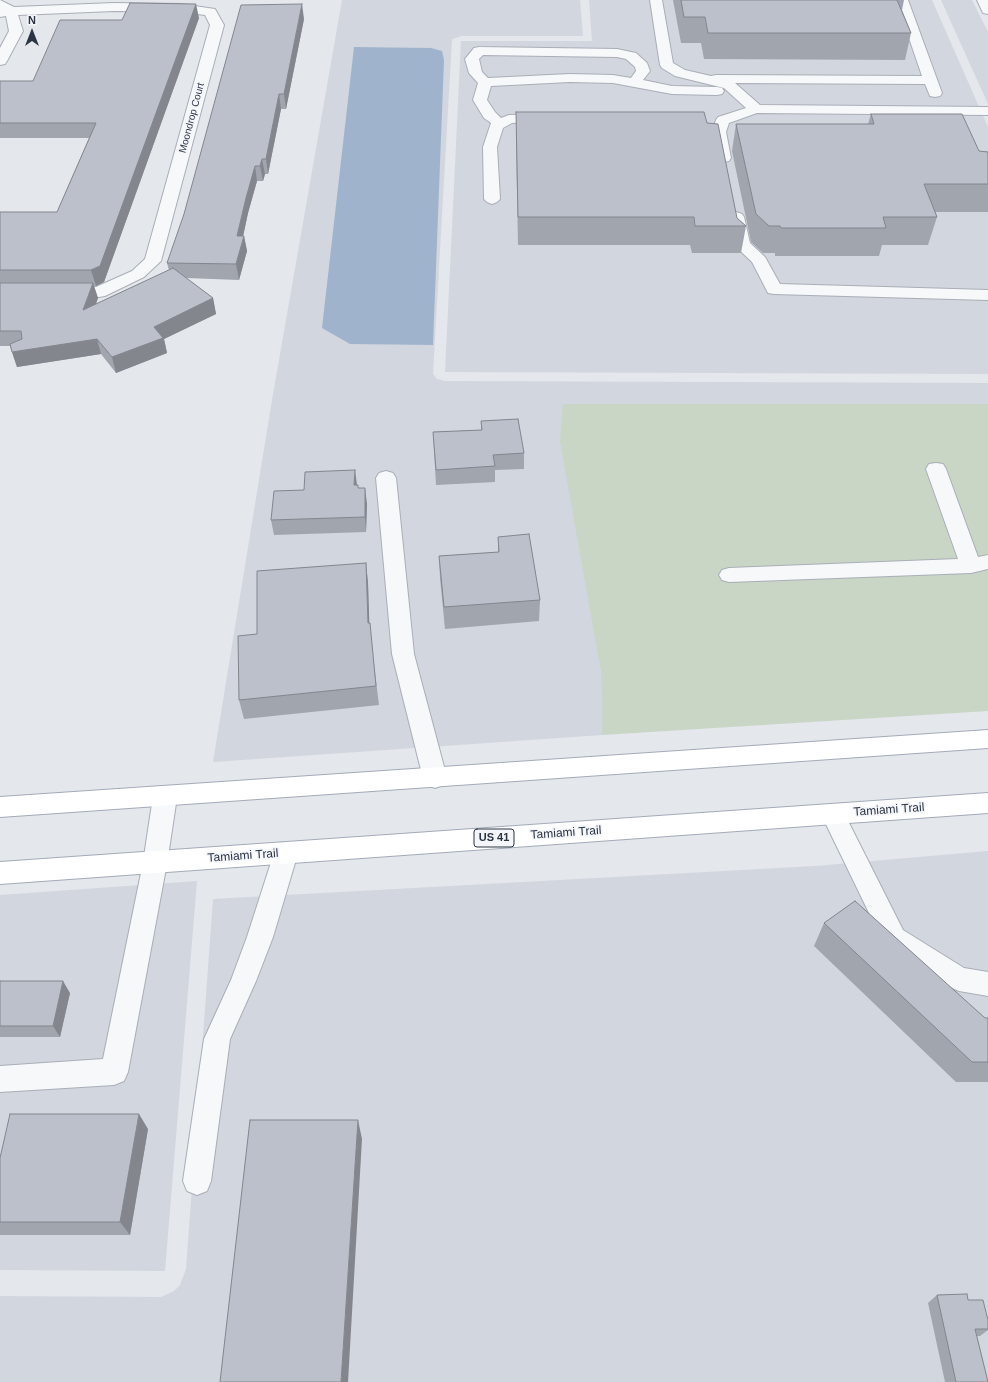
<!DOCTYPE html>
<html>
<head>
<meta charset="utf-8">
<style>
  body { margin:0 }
  #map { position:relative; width:988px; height:1382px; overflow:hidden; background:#e4e7ec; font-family:Helvetica,sans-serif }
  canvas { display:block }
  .north { position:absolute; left:12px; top:12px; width:40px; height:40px; -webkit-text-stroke:3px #f4f6f9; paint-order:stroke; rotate:0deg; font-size:11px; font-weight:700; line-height:16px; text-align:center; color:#2b3445 }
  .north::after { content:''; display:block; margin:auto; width:14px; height:18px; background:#2b3445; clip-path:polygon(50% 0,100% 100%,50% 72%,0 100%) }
</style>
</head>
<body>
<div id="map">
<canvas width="988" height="1382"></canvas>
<div class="north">N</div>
</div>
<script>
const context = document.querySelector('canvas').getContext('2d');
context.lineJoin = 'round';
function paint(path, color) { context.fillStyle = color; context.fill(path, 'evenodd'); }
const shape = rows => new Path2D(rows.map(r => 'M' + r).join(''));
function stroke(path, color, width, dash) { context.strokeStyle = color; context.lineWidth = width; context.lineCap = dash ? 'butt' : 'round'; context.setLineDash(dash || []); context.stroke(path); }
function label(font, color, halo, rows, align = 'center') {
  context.font = font + ' Helvetica,sans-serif'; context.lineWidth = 3.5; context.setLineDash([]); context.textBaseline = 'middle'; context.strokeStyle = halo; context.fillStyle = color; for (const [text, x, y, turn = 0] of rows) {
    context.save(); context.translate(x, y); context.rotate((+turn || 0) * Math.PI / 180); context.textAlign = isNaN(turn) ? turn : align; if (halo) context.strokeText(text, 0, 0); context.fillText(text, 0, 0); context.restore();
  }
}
paint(shape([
  [342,0,580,0,583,36,462,36,452,39,433,374,437,379,445,381,988,383,988,404,563,404,601,672,602,735,213,762,272,400],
  [589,0,932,0,988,127,988,374,445,372,461,41,592,41],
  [941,0,972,0,988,32,988,104],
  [988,851,988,1382,0,1382,0,1296,161,1297,174,1291,180,1285,186,1269,213,899,815,866],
  [197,881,165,1271,0,1270,0,895]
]), '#d2d6de');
paint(shape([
  [563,404,988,404,988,711,602,735,601,672,560,441]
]), '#c9d6c5');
paint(shape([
  [354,47,431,48,442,51,444,60,433,345,350,344,322,328]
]), '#9fb4cc');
const minor = shape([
  [0,0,14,7,114,3,181,4,215,9,224,25,161,261,144,277,105,296,99,297,67,297,61,296,59,292,61,288,67,287,96,287,132,271,145,259,210,25,205,15,181,12,114,11,18,15,23,31,7,61,5,64,0,65,0,48,9,31,6,16,0,17,0,0],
  [650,0,662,0,673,63,685,70,711,76,716,75,922,76,896,0,908,0,942,93,940,96,935,97,930,96,925,84,735,83,760,105,988,107,988,115,757,113,729,123,726,132,731,158,729,161,724,162,719,161,717,158,712,132,716,120,718,117,746,108,724,88,675,76,662,68,660,65,650,0],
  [977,0,988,0,988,14,983,13,977,0],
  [479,47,617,49,636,53,647,63,650,71,643,80,672,86,717,87,722,88,724,91,722,94,717,95,672,94,613,83,570,82,491,86,487,100,495,112,501,118,509,115,545,114,550,115,552,118,550,121,545,122,512,123,503,128,497,147,500,199,497,202,492,204,487,202,484,199,483,147,491,123,484,118,473,100,478,83,469,73,465,59,474,48,479,47],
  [483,55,617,57,626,59,635,67,636,71,631,78,613,75,570,74,488,78,482,72,479,59,483,55],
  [736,212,742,214,744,217,750,243,765,257,780,284,988,290,988,300,774,294,768,293,752,262,734,245,728,217,730,214,736,212],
  [936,463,943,464,946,469,978,557,988,555,988,569,971,573,729,582,722,580,719,575,722,570,729,568,958,559,926,469,929,464,936,463],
  [386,471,393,473,396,478,414,654,447,778,443,785,435,788,427,785,423,778,392,654,376,478,379,473,386,471],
  [165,787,173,790,177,797,167,863,128,1072,124,1081,114,1085,0,1092,0,1066,103,1059,143,863,153,797,157,790,165,787],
  [833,804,841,807,903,930,964,968,988,972,988,996,959,991,950,987,885,946,821,814,825,807,833,804],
  [286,843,295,846,298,853,273,937,256,981,230,1039,211,1181,207,1191,197,1195,187,1191,183,1181,204,1039,231,980,247,937,274,853,277,846,286,843]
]);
const major = shape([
  [988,730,988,748,0,817,0,797,988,730],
  [988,793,988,813,0,884,0,862,988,793]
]);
stroke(minor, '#a9aeb7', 2);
stroke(major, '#a3abb8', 2);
paint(minor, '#f7f8fa');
paint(major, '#fff');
paint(shape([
  [673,0,904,0,902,10,911,33,905,60,704,59,701,43,681,43],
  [199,18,104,282,96,286,94,286,98,298,96,304,169,270,167,263,304,19,286,109,281,109,268,174,265,174,263,181,257,181,248,213,243,236,244,236,247,251,239,280,186,278,213,298,216,314,164,339,167,353,116,373,101,354,17,367,10,346,0,346,0,212,57,212,89,138,0,138,0,81,33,81,122,20],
  [516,112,707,123,737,218,746,226,741,253,692,253,690,245,518,245,516,140],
  [871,114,979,151,988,152,988,212,935,212,937,217,928,245,882,245,879,256,775,256,775,253,763,253,751,242,732,151,736,124,868,124],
  [481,421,524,453,524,469,495,470,495,482,436,485,433,432,481,430],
  [357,485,367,504,366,532,274,535,271,520,304,490],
  [498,537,540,600,539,621,445,629,440,578,439,556,498,552],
  [366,563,368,583,369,623,379,705,244,719,239,700,257,634],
  [824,923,985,1018,988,1018,988,1082,956,1082,814,946],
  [0,981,70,993,60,1037,0,1037],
  [148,1129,130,1235,0,1235,0,1158],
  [937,1295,968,1300,988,1320,988,1330,980,1336,977,1336,988,1382,945,1382,928,1303]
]), '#a1a5ae');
paint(shape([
  [196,4,199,18,104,282,96,286,91,270],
  [302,4,304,19,286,109,284,94],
  [279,94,281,109,268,174,266,159],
  [262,159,265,174,263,181,260,166],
  [255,166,257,181,248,213,240,251,237,236,246,198],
  [244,236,247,251,239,280,236,264],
  [93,283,98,298,88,325,83,310],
  [213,298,216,314,164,339,167,353,116,373,112,357,154,327],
  [97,339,101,354,17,367,12,352],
  [355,470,357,485,354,485],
  [365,488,367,504,366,532,365,517],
  [366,563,368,583,370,643,368,623],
  [63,981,70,993,60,1037,53,1026],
  [139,1114,148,1129,130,1235,120,1222],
  [358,1120,362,1139,348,1382,341,1382]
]), '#83868d');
const building = shape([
  [681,0,897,0,911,33,708,33,705,17,684,17,681,0],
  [130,3,196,4,100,266,91,270,0,270,0,212,57,212,96,123,0,123,0,81,33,81,60,20,122,20,130,3],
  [302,4,284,94,279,94,266,159,262,159,260,166,255,166,246,198,237,236,244,236,236,264,167,263,184,214,241,5,302,4],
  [516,112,704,112,707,123,718,124,737,218,746,226,695,226,694,217,518,217,516,112],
  [871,114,962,114,979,151,988,152,988,184,924,184,937,217,883,217,886,228,781,228,780,226,769,226,756,214,736,124,874,124,871,114],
  [173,268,213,298,154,327,163,338,112,357,97,339,12,352,10,344,22,339,21,331,0,331,0,283,93,283,83,310,173,268],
  [518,419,524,453,493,455,495,466,436,470,433,432,482,430,481,421,518,419],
  [355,470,354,485,358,485,358,488,365,488,365,517,271,520,274,491,304,490,305,472,355,470],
  [529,534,540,600,444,607,439,556,499,552,498,537,529,534],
  [366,563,368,623,370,623,376,686,239,700,238,636,257,634,257,571,366,563],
  [855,901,985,1018,988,1018,988,1062,972,1062,824,923,855,901],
  [0,981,63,981,53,1026,0,1026,0,981],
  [10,1114,139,1114,120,1222,0,1222,0,1158,10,1114],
  [250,1120,358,1120,341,1382,220,1382,250,1120],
  [967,1294,968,1300,983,1300,988,1320,988,1329,975,1329,988,1382,956,1382,937,1295,967,1294]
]);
paint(building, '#bbc0ca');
stroke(building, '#83868d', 1);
label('10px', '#2b3445', '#f4f6f9', [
  ["Moondrop Court",192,118,-75]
]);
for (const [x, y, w] of [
  [494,838,40]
]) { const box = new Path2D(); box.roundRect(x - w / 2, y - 9, w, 18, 3); context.fillStyle = '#f4f6f9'; context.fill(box); stroke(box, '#2b3445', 1); }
label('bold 11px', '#2b3445', null, [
  ["US 41",494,838]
]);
label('12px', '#2b3445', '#f4f6f9', [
  ["Tamiami Trail",889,810,-4],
  ["Tamiami Trail",566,833,-4],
  ["Tamiami Trail",243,856,-4]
]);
</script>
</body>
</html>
